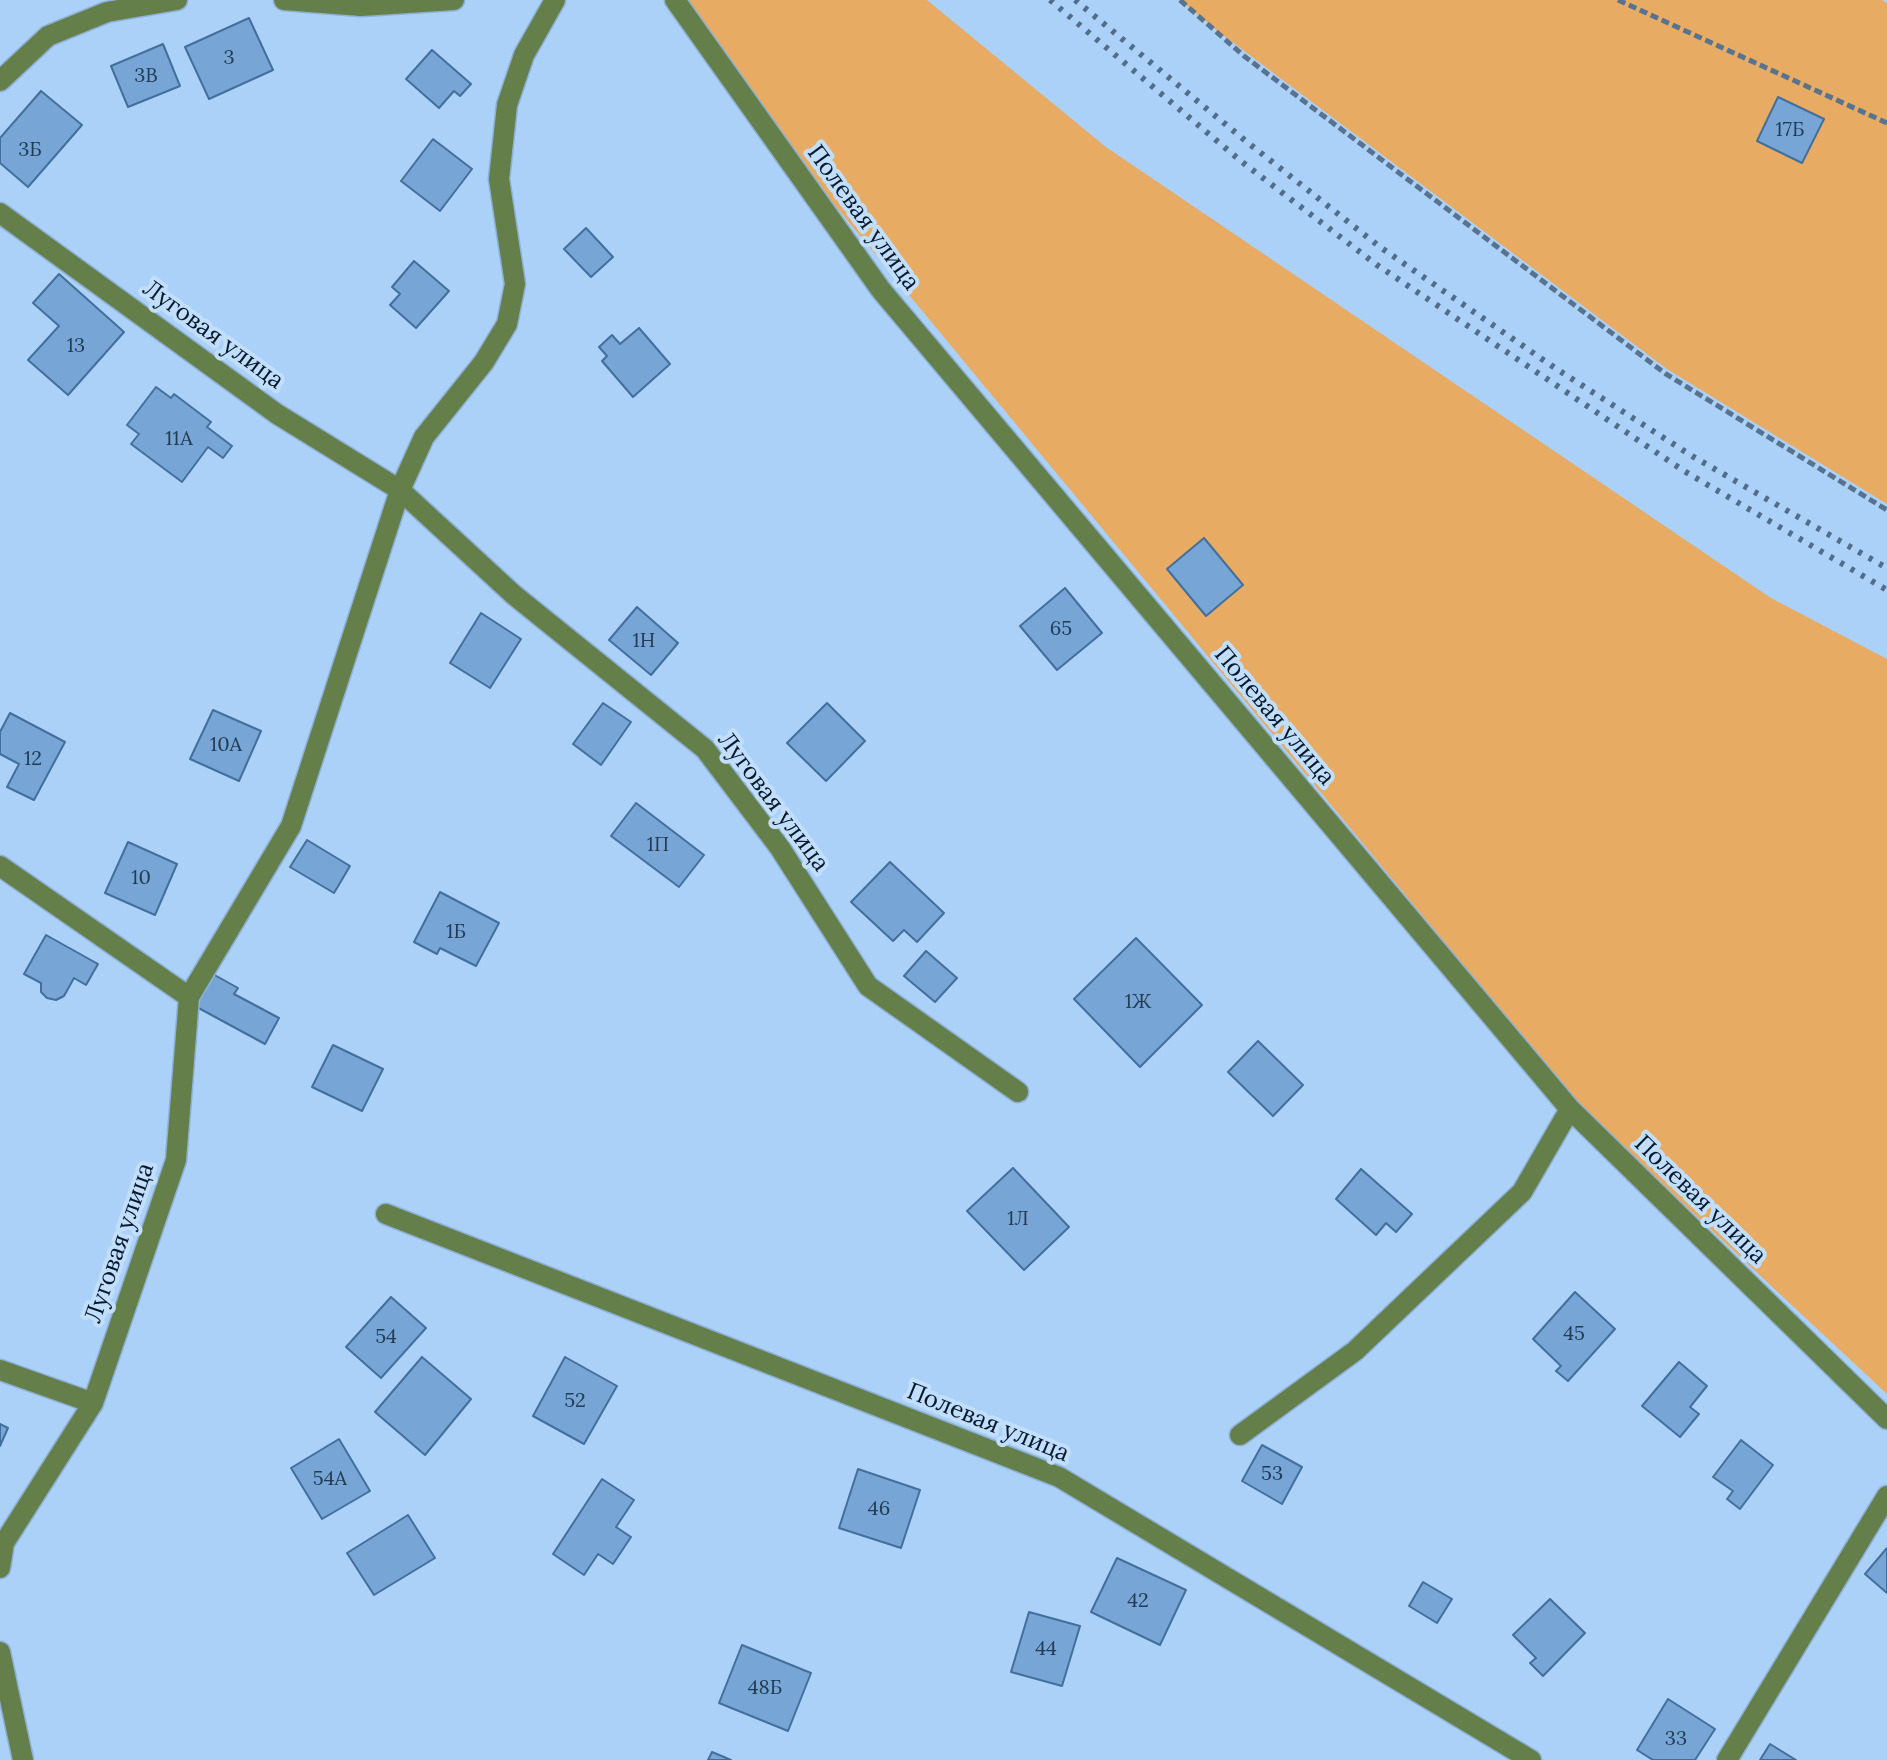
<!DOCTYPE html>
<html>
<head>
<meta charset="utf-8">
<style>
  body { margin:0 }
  canvas { display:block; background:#abd1f9 }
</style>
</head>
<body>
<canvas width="1887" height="1760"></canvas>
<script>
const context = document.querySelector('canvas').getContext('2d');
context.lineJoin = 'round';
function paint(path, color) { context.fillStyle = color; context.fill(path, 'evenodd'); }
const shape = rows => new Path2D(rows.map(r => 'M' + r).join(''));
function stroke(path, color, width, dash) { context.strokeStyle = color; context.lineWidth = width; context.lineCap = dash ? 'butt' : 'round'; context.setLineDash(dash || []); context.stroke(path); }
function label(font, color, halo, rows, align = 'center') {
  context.font = font + ' Lora,serif'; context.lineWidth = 8; context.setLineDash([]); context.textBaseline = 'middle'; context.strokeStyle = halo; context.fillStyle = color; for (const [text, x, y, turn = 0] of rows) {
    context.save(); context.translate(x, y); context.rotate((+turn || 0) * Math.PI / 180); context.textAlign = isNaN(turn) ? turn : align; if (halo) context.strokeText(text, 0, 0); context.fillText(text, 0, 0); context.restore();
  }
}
paint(shape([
  [665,0,927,0,1106,147,1771,598,1887,659,1887,1394,1585,1112],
  [1180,0,1882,0,1887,3,1887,504,1667,369,1219,32]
]), '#e7ab63');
const building = shape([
  [249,18,273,70,209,99,185,47,249,18],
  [163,44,180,86,128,107,111,66,163,44],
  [432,50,471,84,460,96,454,91,439,108,406,79,432,50],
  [41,91,82,125,28,187,0,163,0,138,41,91],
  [1778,97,1824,119,1802,163,1757,141,1778,97],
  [433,139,472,169,440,211,401,181,433,139],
  [586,228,613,257,591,277,564,249,586,228],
  [414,261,449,291,416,328,390,305,400,294,392,287,414,261],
  [59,274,124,332,68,395,28,360,59,326,33,303,59,274],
  [639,328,670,364,633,397,602,361,607,356,599,347,612,335,620,344,639,328],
  [156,387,171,398,174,394,211,422,207,427,232,446,223,458,208,447,182,482,131,444,139,434,127,425,156,387],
  [1204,538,1243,585,1206,616,1167,569,1204,538],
  [1065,588,1102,633,1057,670,1020,626,1065,588],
  [637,607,678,643,651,675,609,640,637,607],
  [481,613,521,639,490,688,450,663,481,613],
  [603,703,631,722,601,765,573,744,603,703],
  [827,703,865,741,826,781,787,743,827,703],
  [213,710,261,731,239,781,190,759,213,710],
  [10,713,65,742,34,800,7,787,19,764,0,754,0,732,10,713],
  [636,803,704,855,679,887,611,836,636,803],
  [307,840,350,866,334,893,290,867,307,840],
  [128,842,177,864,155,915,105,893,128,842],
  [890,862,944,913,917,942,904,930,893,941,851,902,890,862],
  [440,892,499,923,476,966,440,948,437,954,414,942,440,892],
  [46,935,98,964,86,985,74,978,64,996,56,1000,47,998,41,992,41,983,24,974,46,935],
  [1136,938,1202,1005,1140,1067,1074,999,1136,938],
  [926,951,957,978,935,1002,904,976,926,951],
  [211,973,238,988,234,994,279,1018,265,1044,193,1005,211,973],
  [1258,1041,1303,1085,1273,1116,1228,1072,1258,1041],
  [333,1045,383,1069,362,1111,312,1087,333,1045],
  [1013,1168,1069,1227,1024,1270,967,1211,1013,1168],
  [1361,1169,1412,1214,1396,1232,1386,1223,1376,1235,1336,1199,1361,1169],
  [1575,1292,1615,1329,1568,1381,1556,1371,1561,1366,1533,1339,1575,1292],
  [391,1297,426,1328,381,1378,346,1347,391,1297],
  [422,1357,471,1399,425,1455,375,1412,422,1357],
  [565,1357,617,1386,584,1444,533,1416,565,1357],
  [1679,1362,1707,1386,1690,1407,1699,1414,1680,1437,1642,1406,1679,1362],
  [0,1424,8,1428,0,1446,0,1424],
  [339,1439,370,1491,322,1519,291,1468,339,1439],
  [1741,1440,1773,1465,1740,1509,1727,1499,1733,1491,1713,1477,1741,1440],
  [1262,1445,1302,1467,1282,1504,1242,1481,1262,1445],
  [858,1469,920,1490,901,1548,839,1528,858,1469],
  [602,1479,634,1500,616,1527,631,1537,613,1564,598,1554,584,1575,553,1554,602,1479],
  [408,1515,435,1558,374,1595,347,1553,408,1515],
  [1887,1548,1887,1593,1865,1574,1887,1548],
  [1117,1558,1186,1590,1160,1645,1091,1612,1117,1558],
  [1423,1582,1452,1599,1437,1623,1409,1606,1423,1582],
  [1550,1599,1585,1633,1543,1676,1530,1663,1536,1658,1513,1635,1550,1599],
  [1029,1612,1080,1626,1062,1686,1011,1672,1029,1612],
  [742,1645,811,1673,788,1731,719,1703,742,1645],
  [1668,1699,1715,1729,1695,1760,1653,1760,1637,1750,1668,1699],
  [1770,1744,1796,1760,1760,1760,1770,1744],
  [712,1752,731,1760,708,1760,712,1752]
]);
paint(building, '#77a6d6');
stroke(building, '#426f9c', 2);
const minor = shape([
  [284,0,361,6,454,0],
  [675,0,881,290,1570,1109,1887,1419],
  [0,81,48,36,107,12,177,0],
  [0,213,277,414,400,490,514,595,705,749,780,848,868,986,1018,1092],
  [0,866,189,997],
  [386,1214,1059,1477,1531,1760],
  [0,1370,93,1403],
  [1240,1435,1355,1351,1522,1192,1570,1109],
  [0,1568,4,1543,93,1403,176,1160,189,997,291,826,400,490,424,437,484,362,507,324,515,284,499,179,507,105,524,55,555,0],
  [0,1652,23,1760],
  [1727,1760,1887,1496]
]);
stroke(minor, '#8db0d4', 23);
stroke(shape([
  [1180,0,1244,56,1666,374,1887,510],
  [1618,0,1887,123]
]), '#577390', 5, [8, 4]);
stroke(minor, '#657f4a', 20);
stroke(shape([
  [1050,0,1242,162,1377,265,1684,471,1887,590],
  [1075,0,1247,142,1380,247,1555,368,1692,456,1887,568]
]), '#526d89', 6, [4, 8]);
label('20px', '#223c55', null, [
  ["3",229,58],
  ["3В",146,76],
  ["17Б",1790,130],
  ["3Б",30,150],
  ["13",76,346],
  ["11А",179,439],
  ["65",1061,629],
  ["1Н",644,641],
  ["10А",226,745],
  ["12",33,759],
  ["1П",658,845],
  ["10",141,878],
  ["1Б",456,932],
  ["1Ж",1138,1002],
  ["1Л",1018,1219],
  ["45",1574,1334],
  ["54",386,1337],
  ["52",575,1401],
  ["53",1272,1474],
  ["54А",330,1479],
  ["46",879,1509],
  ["42",1138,1601],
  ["44",1046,1649],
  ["48Б",765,1688],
  ["33",1676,1739]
]);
label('24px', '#06182a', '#c1defc', [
  ["Полевая улица",863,218,54],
  ["Луговая улица",213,335,36],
  ["Полевая улица",1274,716,50],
  ["Луговая улица",773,802,53],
  ["Полевая улица",1700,1200,44],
  ["Луговая улица",120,1243,-71],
  ["Полевая улица",988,1423,22]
]);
</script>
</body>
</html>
